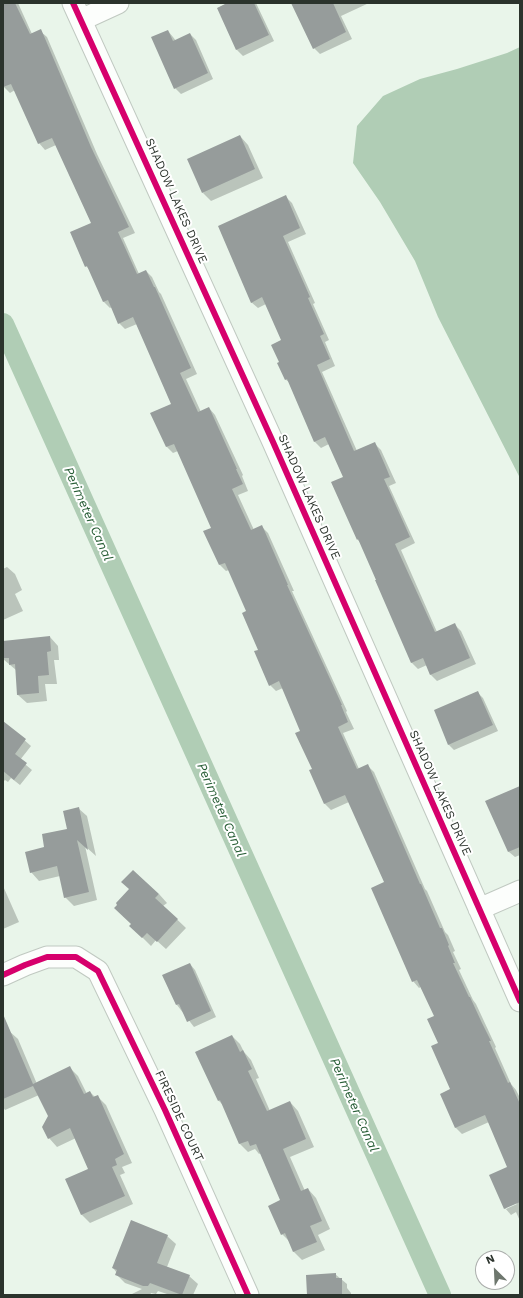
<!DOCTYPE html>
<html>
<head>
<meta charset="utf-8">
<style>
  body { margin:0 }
  #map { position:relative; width:523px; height:1298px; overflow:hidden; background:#e9f5ea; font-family:"Work Sans",sans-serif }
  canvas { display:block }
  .frame { position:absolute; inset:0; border:4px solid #2b332c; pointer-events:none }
  .north { position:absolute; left:475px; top:1250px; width:40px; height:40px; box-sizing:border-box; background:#fff; border:1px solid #aaadab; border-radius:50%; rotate:336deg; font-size:11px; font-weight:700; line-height:16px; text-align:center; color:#2b332c }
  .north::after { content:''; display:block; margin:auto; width:14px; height:18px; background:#6e776e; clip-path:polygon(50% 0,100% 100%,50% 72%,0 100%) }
</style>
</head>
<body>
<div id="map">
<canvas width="523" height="1298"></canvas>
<div class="frame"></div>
<div class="north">N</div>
</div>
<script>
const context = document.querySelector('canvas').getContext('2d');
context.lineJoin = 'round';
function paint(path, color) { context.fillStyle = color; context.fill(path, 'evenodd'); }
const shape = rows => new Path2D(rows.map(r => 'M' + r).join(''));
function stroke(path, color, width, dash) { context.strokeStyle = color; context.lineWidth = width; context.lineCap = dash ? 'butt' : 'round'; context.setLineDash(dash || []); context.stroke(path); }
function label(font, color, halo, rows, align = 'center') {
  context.font = font + ' "Work Sans",sans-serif'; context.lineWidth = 4; context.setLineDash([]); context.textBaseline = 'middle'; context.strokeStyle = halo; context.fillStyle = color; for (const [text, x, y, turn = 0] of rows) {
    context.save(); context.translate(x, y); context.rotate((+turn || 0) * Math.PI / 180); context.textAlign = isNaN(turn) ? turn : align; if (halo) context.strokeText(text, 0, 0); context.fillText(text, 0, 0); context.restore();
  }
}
paint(shape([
  [520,47,520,478,438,317,415,261,380,202,353,163,357,126,383,96,420,79,457,69,507,53]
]), '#b0cdb5');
paint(shape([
  [3,3,18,3,32,34,40,31,47,37,97,154,135,233,123,238,139,274,146,271,152,277,159,292,161,294,197,374,186,379,201,412,209,408,215,415,243,475,242,476,248,491,238,495,254,530,262,527,268,533,294,591,292,591,347,711,346,712,354,729,343,733,359,769,368,766,374,772,425,889,427,891,445,932,448,935,455,951,453,952,461,969,459,970,473,1000,476,1004,496,1047,495,1048,511,1084,516,1090,520,1098,520,1221,516,1212,511,1215,505,1208,508,1167,489,1122,462,1134,456,1128,441,1094,452,1090,439,1044,435,1017,422,986,419,988,413,981,385,883,349,802,331,810,325,804,310,771,313,770,301,731,283,688,276,691,270,685,248,611,229,570,226,571,220,565,212,528,178,451,173,453,167,447,152,414,172,405,137,324,125,329,119,323,112,307,110,308,104,302,90,270,86,266,92,224,56,145,45,150,39,143,15,90,10,93,3,86],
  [516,1203,517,1204,506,1209,506,1207],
  [228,3,256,3,274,41,243,56,237,50,218,8],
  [292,3,369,3,341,16,352,39,320,54,314,48],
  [168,31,173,37,176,41,190,34,196,40,213,79,181,94,175,88],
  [240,136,248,145,263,178,211,201,203,193],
  [286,197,292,203,306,234,288,242,315,303,313,304,329,340,325,342,335,366,322,372,357,451,375,444,381,450,396,483,389,486,415,543,401,550,437,632,455,625,461,631,476,664,437,681,431,675,427,665,418,669,412,663,361,543,358,540,332,483,344,478,329,444,321,448,315,442,290,383,285,379,280,363,282,341,266,304,258,308,251,302],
  [7,567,15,574,22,590,15,594,23,611,3,620,3,569],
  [50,637,58,646,59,660,54,660,57,684,45,684,47,701,27,703,18,695,16,670,3,659,3,642],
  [477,692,483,698,498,731,454,750,449,745,435,711],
  [6,724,31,746,20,760,32,770,20,785,11,778,8,782,5,780,3,782,3,728],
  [520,787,520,855,515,857,509,852],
  [78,808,87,816,96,856,85,846,97,900,74,906,65,897,60,876,39,881,31,872,45,848,68,830],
  [3,886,19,922,3,929],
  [159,894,167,903,163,906,186,928,166,949,156,940,151,946,139,934,132,924,123,916],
  [190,964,195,970,216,1017,194,1027,177,1005],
  [9,1031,18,1039,37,1084,70,1068,78,1076,87,1094,90,1092,95,1097,97,1096,106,1105,132,1163,122,1167,125,1173,120,1175,133,1204,90,1223,82,1215,66,1180,90,1169,76,1138,57,1147,49,1138,49,1116,39,1095,5,1110,3,1107,3,1034],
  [232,1036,240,1044,244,1052,251,1060,259,1078,256,1079,270,1111,290,1102,298,1111,314,1147,290,1157,305,1191,308,1189,316,1198,330,1229,318,1235,325,1250,302,1260,294,1252,290,1242,282,1234,270,1206,281,1201,261,1153,259,1154,255,1149,248,1152,240,1144,223,1105,219,1101,196,1052],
  [167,1236,176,1244,167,1267,189,1276,198,1284,193,1295,170,1295,158,1291,156,1294,151,1293,150,1295,130,1295,142,1289,125,1283,117,1275,117,1273,113,1268],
  [335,1274,347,1284,347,1288,351,1293,351,1295,308,1295]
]), '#0003');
stroke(shape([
  [3,324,440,1295]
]), '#b0cdb5', 22);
paint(shape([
  [3,3,15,3,30,34,41,29,91,147,129,227,118,232,137,274,146,270,154,287,155,287,191,368,180,373,198,412,209,407,237,469,236,469,243,484,232,489,251,530,262,525,288,585,287,585,342,705,341,705,348,722,338,727,357,769,368,764,420,884,421,884,440,928,442,928,449,945,448,946,455,963,453,963,469,997,470,997,482,1023,491,1041,489,1041,508,1083,510,1082,520,1104,520,1202,504,1209,489,1175,507,1167,485,1115,455,1128,440,1094,450,1089,431,1046,438,1043,427,1019,434,1016,417,980,412,982,371,888,384,882,345,795,324,804,309,770,312,769,295,733,300,731,279,681,269,686,254,651,258,650,242,613,246,611,225,563,219,565,203,531,211,528,174,444,166,447,150,413,171,404,133,317,118,324,108,300,103,302,87,266,85,267,70,232,91,223,52,138,38,144,11,84,3,87],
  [227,3,254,3,269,35,236,50,217,8],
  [291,3,333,3,346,32,313,49],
  [168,30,173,41,190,33,208,73,174,89,151,37],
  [240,135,255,169,202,193,187,159],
  [286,195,300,228,283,236,310,297,308,298,324,334,320,336,330,359,317,365,354,451,375,442,385,465,390,477,384,479,410,537,395,544,435,632,455,623,470,658,430,675,423,658,411,663,375,580,376,580,358,539,357,540,331,482,343,477,325,437,314,442,287,379,285,380,277,363,279,362,271,345,281,340,262,297,251,303,218,226],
  [50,636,51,651,47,652,49,675,38,676,39,693,17,695,15,664,9,665,9,658,3,658,3,641],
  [478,691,493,725,448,745,434,710],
  [3,721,26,739,15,754,27,763,14,780,3,771],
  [520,786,520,847,508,852,485,801],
  [79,807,88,850,77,840,89,892,64,898,57,866,30,873,25,852,44,847,42,834,67,829,63,811],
  [133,870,159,894,155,898,178,919,157,942,147,933,142,938,129,926,131,924,114,908,117,905,116,903,129,889,121,882],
  [190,963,211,1011,187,1022,179,1004,176,1005,162,975],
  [3,1014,33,1084,70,1066,84,1094,90,1091,93,1097,98,1095,124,1154,115,1159,117,1165,112,1167,125,1196,81,1215,65,1179,88,1169,70,1128,48,1139,42,1127,48,1116,33,1086,3,1099],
  [232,1035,240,1052,243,1050,252,1069,248,1071,267,1111,290,1101,306,1139,283,1149,301,1191,308,1188,322,1221,310,1226,317,1242,293,1252,285,1233,281,1235,268,1206,280,1200,256,1144,250,1146,248,1141,239,1144,220,1100,218,1101,195,1052],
  [131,1220,168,1235,157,1263,190,1275,182,1295,150,1283,148,1286,143,1286,115,1275,117,1270,112,1268],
  [336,1273,336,1278,342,1278,342,1295,307,1295,306,1275]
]), '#969c9b');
const minor = shape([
  [73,3,273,442,520,1001],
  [81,20,118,3],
  [479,909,520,891],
  [3,975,25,965,47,957,76,957,98,971,165,1110,248,1295]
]);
stroke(minor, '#c0c9c1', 23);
stroke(minor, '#fcfefc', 21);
stroke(shape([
  [73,3,273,442,520,1001],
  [3,975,25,965,47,957,76,957,98,971,165,1110,248,1295]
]), '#d6006c', 6);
label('12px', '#2b332c', '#fff', [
  ["SHADOW LAKES DRIVE",176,201,66],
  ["SHADOW LAKES DRIVE",309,497,66],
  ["SHADOW LAKES DRIVE",440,793,66],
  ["FIRESIDE COURT",179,1116,65]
]);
label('italic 13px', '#285e36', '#fff', [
  ["Perimeter Canal",88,514,66],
  ["Perimeter Canal",221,810,66],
  ["Perimeter Canal",354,1105,66]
]);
</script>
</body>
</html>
